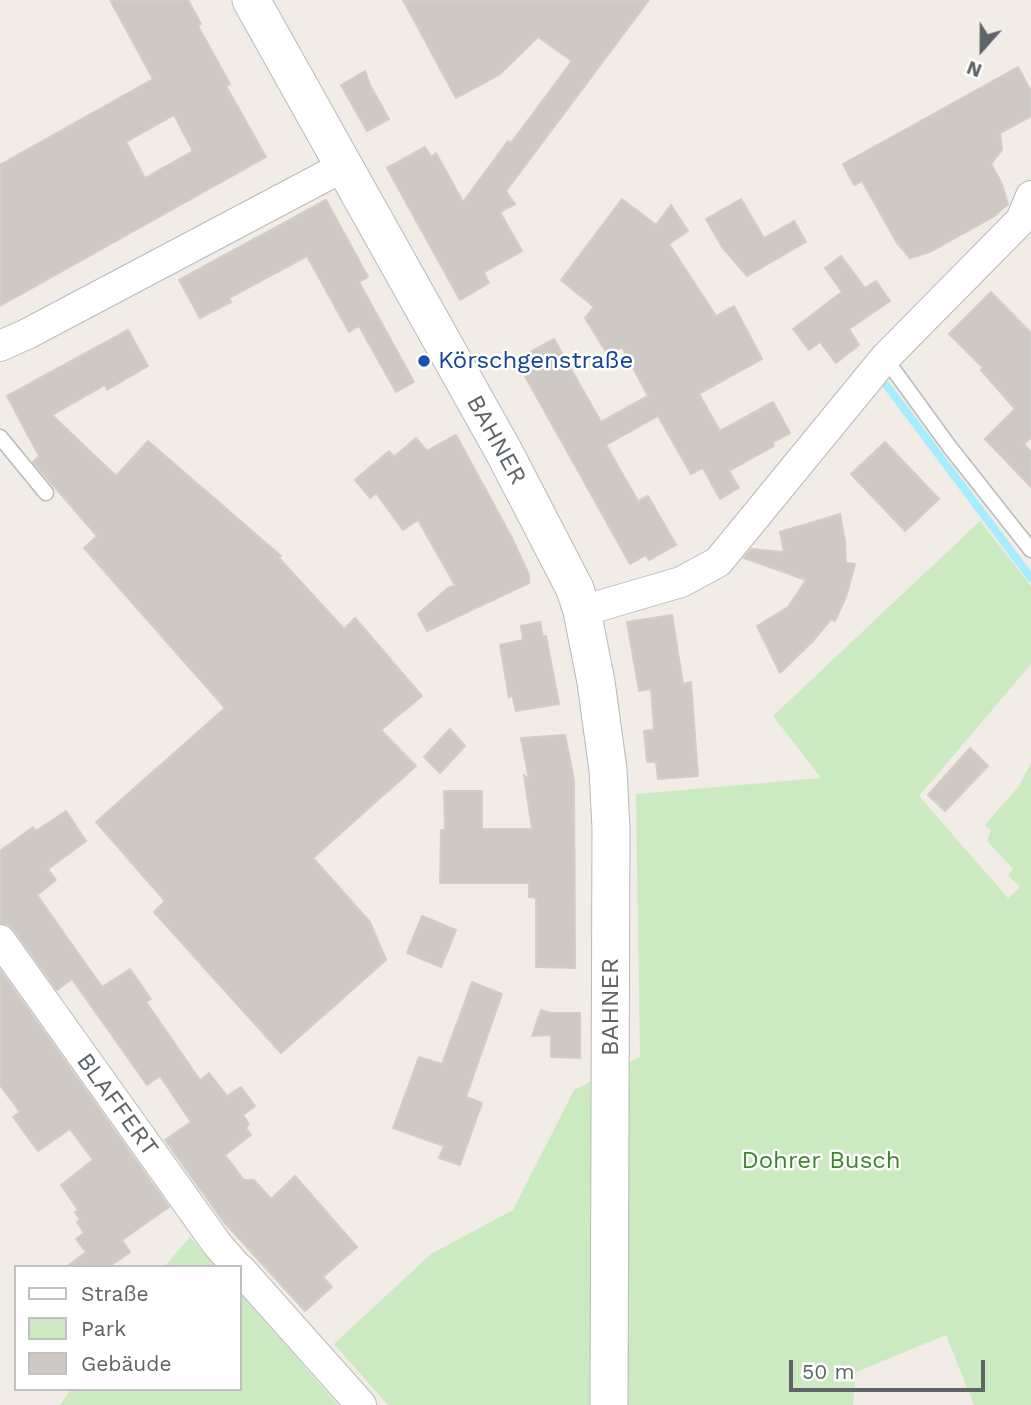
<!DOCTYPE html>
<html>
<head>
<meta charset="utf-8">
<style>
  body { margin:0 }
  #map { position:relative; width:1031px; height:1405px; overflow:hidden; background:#f1ece6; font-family:"Work Sans",sans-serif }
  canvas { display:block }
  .legend { position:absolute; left:14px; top:1265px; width:228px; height:126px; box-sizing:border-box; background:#fff; border:2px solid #bfc1c3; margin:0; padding:9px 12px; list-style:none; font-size:21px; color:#5e6468 }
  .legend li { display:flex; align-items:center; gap:14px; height:35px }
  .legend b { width:35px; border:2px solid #bfc1c3 }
  .north { position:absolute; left:947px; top:14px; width:70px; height:70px; -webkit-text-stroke:5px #fff; paint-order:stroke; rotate:201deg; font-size:19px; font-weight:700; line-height:28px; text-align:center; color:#5e6468 }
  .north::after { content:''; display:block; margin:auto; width:24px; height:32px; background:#5e6468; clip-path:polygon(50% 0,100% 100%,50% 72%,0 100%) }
  .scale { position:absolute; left:789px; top:1360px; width:196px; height:32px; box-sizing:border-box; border:4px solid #5e6468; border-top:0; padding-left:9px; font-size:21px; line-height:24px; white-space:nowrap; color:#5e6468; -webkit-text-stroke:5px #fff; paint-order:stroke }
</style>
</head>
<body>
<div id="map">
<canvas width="1031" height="1405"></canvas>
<ul class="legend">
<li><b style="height:9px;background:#fff"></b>Straße</li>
<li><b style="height:19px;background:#cbeac1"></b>Park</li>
<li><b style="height:19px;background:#cec9c5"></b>Gebäude</li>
</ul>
<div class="north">N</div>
<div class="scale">50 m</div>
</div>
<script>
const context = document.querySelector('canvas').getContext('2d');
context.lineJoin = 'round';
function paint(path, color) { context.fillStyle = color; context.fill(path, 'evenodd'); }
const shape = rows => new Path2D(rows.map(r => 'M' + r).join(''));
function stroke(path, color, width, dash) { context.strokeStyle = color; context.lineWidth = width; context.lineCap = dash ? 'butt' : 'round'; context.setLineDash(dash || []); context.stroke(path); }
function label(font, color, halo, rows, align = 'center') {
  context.font = font + ' "Work Sans",sans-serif'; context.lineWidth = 5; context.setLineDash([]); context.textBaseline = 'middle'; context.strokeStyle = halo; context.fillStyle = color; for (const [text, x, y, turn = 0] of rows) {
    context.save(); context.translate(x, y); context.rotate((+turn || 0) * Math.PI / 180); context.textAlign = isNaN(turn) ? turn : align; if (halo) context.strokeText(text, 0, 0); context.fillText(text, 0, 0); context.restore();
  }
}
paint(shape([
  [980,521,1031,586,1031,664,919,796,1008,898,1020,887,1008,875,1013,869,987,841,991,830,985,825,1019,786,1031,763,1031,1405,974,1405,946,1335,856,1372,853,1405,388,1405,334,1344,431,1254,513,1210,574,1090,640,1057,636,794,821,778,773,716],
  [190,1237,216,1267,164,1267],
  [240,1293,338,1405,60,1405,71,1389,240,1389]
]), '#cbeac1');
stroke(shape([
  [887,386,1031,578]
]), '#a8edff', 8);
const building = shape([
  [110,0,188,0,201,24,198,26,230,84,226,86,266,157,0,306,0,165,153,79,110,0],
  [174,115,193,151,145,178,126,142,174,115],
  [403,0,649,0,506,191,515,204,500,212,522,251,484,272,489,283,460,300,387,168,425,147,431,157,436,153,463,202,508,141,511,143,572,61,538,37,500,74,456,98,403,0],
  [1018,67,1031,91,1031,116,1000,133,1002,150,991,164,1002,184,1008,204,993,217,930,252,910,258,897,243,862,181,854,185,843,164,1018,67],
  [365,71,370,85,389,119,367,131,341,85,365,71],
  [622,199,656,225,671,205,688,231,669,244,716,316,734,306,762,359,699,394,720,431,773,402,790,433,773,442,774,446,729,471,739,488,720,499,703,468,691,474,658,416,606,445,638,501,648,496,676,545,649,560,646,555,630,564,516,360,554,339,601,422,648,396,622,347,608,355,585,318,594,307,561,280,622,199],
  [741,199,764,238,794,221,806,242,747,276,722,247,706,219,741,199],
  [326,200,368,277,359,282,414,382,396,392,359,326,349,332,307,256,229,298,231,302,200,318,179,280,326,200],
  [841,256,865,288,876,281,890,301,849,329,859,345,836,363,820,342,809,350,793,329,842,292,825,268,841,256],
  [991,292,1031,333,1031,438,1024,444,1031,452,1031,487,985,439,1015,409,981,370,983,368,949,334,991,292],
  [128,330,148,366,107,390,105,385,52,415,116,476,148,441,281,556,279,558,344,629,355,618,422,696,381,730,416,766,313,858,370,922,386,960,281,1053,154,912,165,901,96,822,225,708,84,548,97,536,33,462,39,456,7,396,128,330],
  [456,435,512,538,529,575,529,583,427,631,418,614,448,588,455,585,418,520,403,530,376,493,370,498,355,480,389,451,394,457,416,438,427,451,456,435],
  [885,442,939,499,905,531,851,474,885,442],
  [840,514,845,541,846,563,855,564,846,597,835,621,831,619,813,641,780,673,757,626,788,607,806,580,744,558,751,549,784,552,780,532,840,514],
  [672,615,683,684,691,682,698,776,658,779,656,762,647,762,644,731,654,730,651,689,639,691,627,622,672,615],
  [540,622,543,637,546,636,559,704,516,711,512,694,509,698,500,645,523,640,521,626,540,622],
  [450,729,465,746,440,773,424,757,450,729],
  [565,735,574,780,575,968,536,967,536,898,529,897,529,883,440,883,441,830,445,830,444,791,482,791,482,829,532,829,524,775,529,779,521,738,565,735],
  [970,748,988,766,945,811,928,795,970,748],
  [66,811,86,841,48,869,56,880,37,895,102,987,130,969,151,999,146,1002,200,1080,209,1073,227,1096,241,1087,255,1106,243,1115,249,1124,246,1128,251,1135,225,1155,244,1180,254,1180,271,1199,295,1176,357,1247,323,1277,332,1287,305,1311,223,1221,165,1140,191,1122,160,1076,147,1085,72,979,57,990,14,930,8,924,0,923,0,851,33,827,36,831,66,811],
  [422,916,456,930,441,967,407,953,422,916],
  [0,970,169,1207,122,1240,130,1252,109,1267,66,1267,86,1252,76,1239,84,1233,77,1222,80,1220,75,1212,78,1210,61,1185,93,1160,70,1129,38,1151,13,1117,20,1112,0,1085,0,970],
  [472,982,502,994,466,1097,482,1103,460,1165,439,1158,444,1146,393,1128,419,1057,442,1064,472,982],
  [541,1010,551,1013,580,1013,580,1058,551,1057,551,1035,532,1036,541,1010]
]);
paint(building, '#cec9c5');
stroke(building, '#d6ccc4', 2);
const service = shape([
  [885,358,949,446,1031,550],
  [0,437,46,493]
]);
const minor = shape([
  [0,346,27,334,333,172,344,163],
  [582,611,681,582,718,562,885,358,1021,220,1031,196],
  [0,940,217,1244,237,1267],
  [240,1269,361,1405]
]);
const tertiary = shape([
  [251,0,504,452,575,589,582,611,596,682,608,770,611,828,609,1405]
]);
stroke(service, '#b7babe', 17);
stroke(minor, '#b7babe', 32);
stroke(tertiary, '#b7babe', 39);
stroke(service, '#fff', 14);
stroke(minor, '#fff', 30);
stroke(tertiary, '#fff', 37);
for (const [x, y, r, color] of [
  [424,361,7,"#1a4fb4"]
]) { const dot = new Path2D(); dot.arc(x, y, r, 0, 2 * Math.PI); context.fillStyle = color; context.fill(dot); stroke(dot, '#fff', 2.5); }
label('24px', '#164399', '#fff', [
  ["Körschgenstraße",438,361]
], 'left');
label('24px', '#5e6468', '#fff', [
  ["BAHNER",496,440,61],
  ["BAHNER",611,1007,-90],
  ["BLAFFERT",117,1105,54]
]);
label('24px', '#3f852f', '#fff', [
  ["Dohrer Busch",821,1161]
]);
</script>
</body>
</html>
